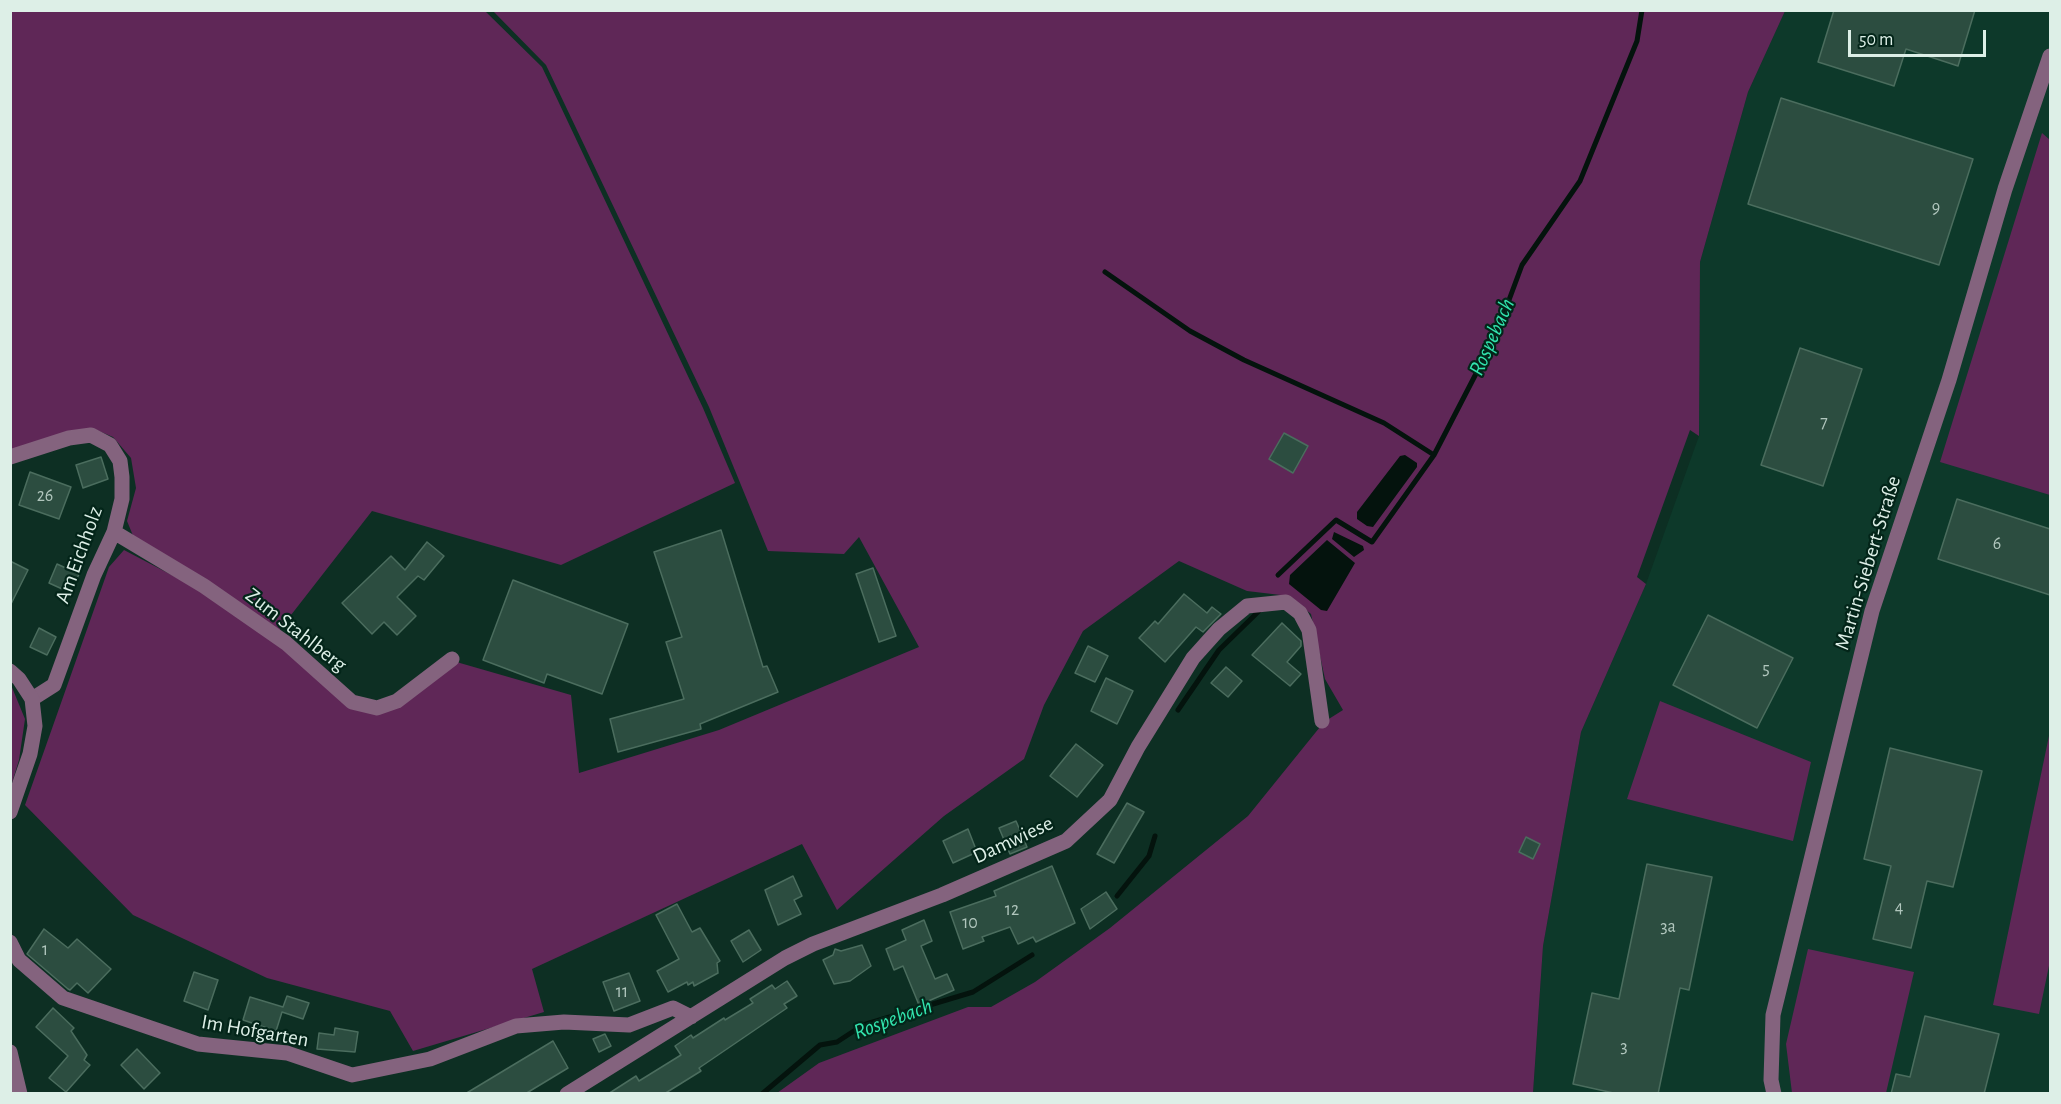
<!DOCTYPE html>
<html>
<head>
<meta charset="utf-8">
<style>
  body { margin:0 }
  #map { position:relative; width:2061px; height:1104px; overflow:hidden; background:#0d2f23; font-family:"Alegreya Sans",sans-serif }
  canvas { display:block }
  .frame { position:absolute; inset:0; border:12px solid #ddefe7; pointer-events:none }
  .scale { position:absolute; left:1848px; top:30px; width:138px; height:27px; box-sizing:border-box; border:3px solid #ddefe7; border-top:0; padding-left:8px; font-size:18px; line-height:21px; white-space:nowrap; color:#ddefe7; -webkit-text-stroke:4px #032519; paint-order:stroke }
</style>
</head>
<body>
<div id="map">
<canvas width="2061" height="1104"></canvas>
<div class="frame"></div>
<div class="scale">50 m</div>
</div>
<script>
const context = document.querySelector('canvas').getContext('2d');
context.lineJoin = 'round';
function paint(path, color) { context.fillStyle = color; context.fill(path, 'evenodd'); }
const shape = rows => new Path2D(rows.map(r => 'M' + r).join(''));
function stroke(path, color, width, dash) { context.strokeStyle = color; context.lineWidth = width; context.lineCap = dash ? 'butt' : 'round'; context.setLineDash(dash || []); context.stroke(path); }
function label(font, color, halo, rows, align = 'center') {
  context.font = font + ' "Alegreya Sans",sans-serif'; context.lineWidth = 4.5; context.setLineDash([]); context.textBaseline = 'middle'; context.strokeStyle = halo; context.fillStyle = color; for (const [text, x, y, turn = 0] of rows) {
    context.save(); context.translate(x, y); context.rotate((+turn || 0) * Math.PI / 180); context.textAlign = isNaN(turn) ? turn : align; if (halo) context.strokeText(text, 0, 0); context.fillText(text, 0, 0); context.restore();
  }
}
paint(shape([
  [1785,11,2050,11,2050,1093,1533,1094,1543,946,1581,732,1646,584,1699,436,1700,262,1748,92]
]), '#0d392a');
paint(shape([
  [10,11,485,11,542,67,703,408,735,483,561,565,372,511,277,633,134,538,127,521,136,488,131,458,113,437,94,429,11,450],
  [493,11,1785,11,1748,92,1700,262,1699,436,1690,430,1637,577,1646,584,1581,732,1543,946,1533,1093,777,1093,819,1063,968,1007,991,1007,1035,982,1110,928,1248,816,1324,722,1343,710,1325,679,1311,614,1289,596,1247,591,1179,561,1083,631,1044,705,1024,759,944,816,837,910,802,844,532,969,544,1012,413,1051,390,1011,267,978,133,915,25,805,109,567,124,550,227,604,350,703,378,711,453,661,571,695,579,773,719,730,919,647,859,537,844,554,768,551,709,407,546,65],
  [2042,133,2050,140,2050,495,1940,462],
  [11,685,25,719,19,760,11,786],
  [1660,701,1811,762,1793,841,1627,799],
  [2050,731,2050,961,2039,1014,1993,1005],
  [1808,949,1914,972,1886,1093,1792,1093,1786,1044]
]), '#5f2757');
paint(shape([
  [1405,455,1417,463,1417,467,1373,527,1367,526,1357,519,1357,512,1400,456],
  [1334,532,1363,546,1364,550,1354,557,1332,539],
  [1327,540,1355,563,1327,611,1321,610,1289,584,1290,575]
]), '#04130d');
stroke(shape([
  [1105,272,1190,331,1244,360,1384,423,1434,455],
  [1278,575,1336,520,1372,542,1434,455,1496,335,1522,265,1580,181,1637,41,1642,10],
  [1178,710,1219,650,1259,611],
  [1117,896,1149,856,1155,836],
  [762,1094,820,1045,837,1042,863,1025,973,992,1032,955]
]), '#04130d', 5);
const building = shape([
  [1834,10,1975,10,1958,66,1906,49,1894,86,1818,62,1834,10],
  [1781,98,1973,159,1939,265,1748,204,1781,98],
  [1800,348,1862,369,1823,486,1761,465,1800,348],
  [1284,433,1308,446,1293,473,1269,459,1284,433],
  [101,457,108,479,83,488,76,465,101,457],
  [30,472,71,487,59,519,19,505,30,472],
  [1957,499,2050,529,2050,595,1938,559,1957,499],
  [721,530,763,667,767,666,778,692,700,724,701,729,618,752,610,719,684,699,666,642,682,637,654,552,721,530],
  [427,542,444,556,424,580,418,576,397,597,416,616,397,635,384,622,372,634,342,603,391,556,405,570,427,542],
  [10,561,28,570,10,606,10,561],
  [57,564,79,574,71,593,49,583,57,564],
  [873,568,896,636,879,642,856,574,873,568],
  [513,580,628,624,602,694,547,674,544,683,483,660,513,580],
  [1184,594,1207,613,1212,607,1221,614,1203,632,1196,627,1165,662,1139,638,1155,621,1158,624,1184,594],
  [1708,615,1793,658,1757,728,1673,685,1708,615],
  [1282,623,1301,641,1301,646,1287,662,1301,674,1290,686,1252,655,1282,623],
  [39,628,56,637,47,655,30,647,39,628],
  [1088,646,1108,656,1095,682,1075,673,1088,646],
  [1226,667,1242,681,1228,697,1211,683,1226,667],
  [1106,678,1133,691,1117,724,1091,711,1106,678],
  [1076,744,1103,765,1077,797,1050,776,1076,744],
  [1890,748,1982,771,1953,887,1927,881,1911,948,1873,939,1891,866,1864,859,1890,748],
  [1127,803,1144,812,1114,863,1097,854,1127,803],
  [1016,821,1027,847,1010,854,999,828,1016,821],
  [968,829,977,852,953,863,943,841,968,829],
  [1526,837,1540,844,1533,859,1519,852,1526,837],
  [1647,864,1712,877,1689,990,1680,988,1658,1094,1618,1094,1573,1084,1592,993,1619,999,1647,864],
  [1052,866,1075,923,1036,942,1033,937,1018,944,1010,927,982,937,984,941,963,949,950,912,996,896,994,891,1052,866],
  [793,876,802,896,794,900,801,914,778,925,765,890,793,876],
  [1106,892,1117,909,1090,929,1081,909,1106,892],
  [677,904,692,932,700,928,720,961,717,963,718,973,694,986,693,982,688,985,687,982,668,992,657,971,679,959,656,915,677,904],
  [924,920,932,941,921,946,935,979,947,974,954,990,919,1005,903,966,894,970,886,949,906,940,902,930,924,920],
  [44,929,68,948,77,939,111,969,88,993,77,983,70,990,68,989,27,954,44,929],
  [749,930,761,950,743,962,731,941,749,930],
  [862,945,871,966,850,981,834,984,823,960,833,955,835,949,841,951,862,945],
  [194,972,218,980,208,1010,184,1001,194,972],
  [629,973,640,1001,614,1011,603,982,629,973],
  [787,981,797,996,784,1004,787,1008,699,1068,701,1071,664,1094,608,1094,636,1076,639,1081,681,1055,675,1046,691,1035,693,1038,724,1018,725,1020,753,1003,750,999,772,985,775,989,787,981],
  [287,996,309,1003,303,1019,282,1012,276,1031,243,1020,250,997,283,1007,287,996],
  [53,1008,74,1028,71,1031,87,1055,84,1060,90,1065,66,1092,49,1078,68,1056,36,1027,53,1008],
  [1925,1016,1999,1034,1984,1094,1891,1094,1896,1074,1910,1077,1925,1016],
  [335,1028,358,1032,355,1052,317,1049,319,1033,334,1035,335,1028],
  [605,1034,611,1046,599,1052,593,1039,605,1034],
  [553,1041,568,1068,525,1094,465,1094,553,1041],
  [137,1049,160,1073,144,1089,121,1065,137,1049]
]);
paint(building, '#2c4d40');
stroke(building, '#4b6d5e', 1.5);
stroke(shape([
  [10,457,69,438,91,435,110,445,120,461,122,477,122,499,114,532,94,575,54,685,32,699],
  [114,532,204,586,286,643,352,702,377,708,397,701,452,659],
  [10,942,19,960,63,998,198,1044,287,1053,352,1075,430,1059,516,1026,564,1022,629,1025,673,1008,691,1017],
  [567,1094,785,958,813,944,942,895,1066,841,1110,800,1138,747,1193,658,1219,629,1247,606,1286,602,1300,613,1309,630,1322,721],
  [1774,1094,1771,1080,1773,1015,1872,611,1949,380,2005,189,2050,56]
]), '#84637e', 15);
stroke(shape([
  [10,671,19,679,32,699,35,726,30,754,10,812],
  [10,1052,20,1094]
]), '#84637e', 15);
label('18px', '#b1c6bd', null, [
  ["9",1936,208],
  ["7",1824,423],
  ["26",45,496],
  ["6",1997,544],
  ["5",1766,669],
  ["4",1899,908],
  ["12",1012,910],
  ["10",970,923],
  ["3a",1668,927],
  ["1",45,950],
  ["11",622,992],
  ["3",1624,1047]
]);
label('21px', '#ddefe7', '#032519', [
  ["Am Eichholz",79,555,-70],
  ["Martin-Siebert-Straße",1868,563,-73],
  ["Zum Stahlberg",296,630,38],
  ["Damwiese",1013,840,-25],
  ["Im Hofgarten",255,1031,10]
]);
label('italic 22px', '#32e4ae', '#032519', [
  ["Rospebach",1492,337,-66],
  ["Rospebach",893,1019,-20]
]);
</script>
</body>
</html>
